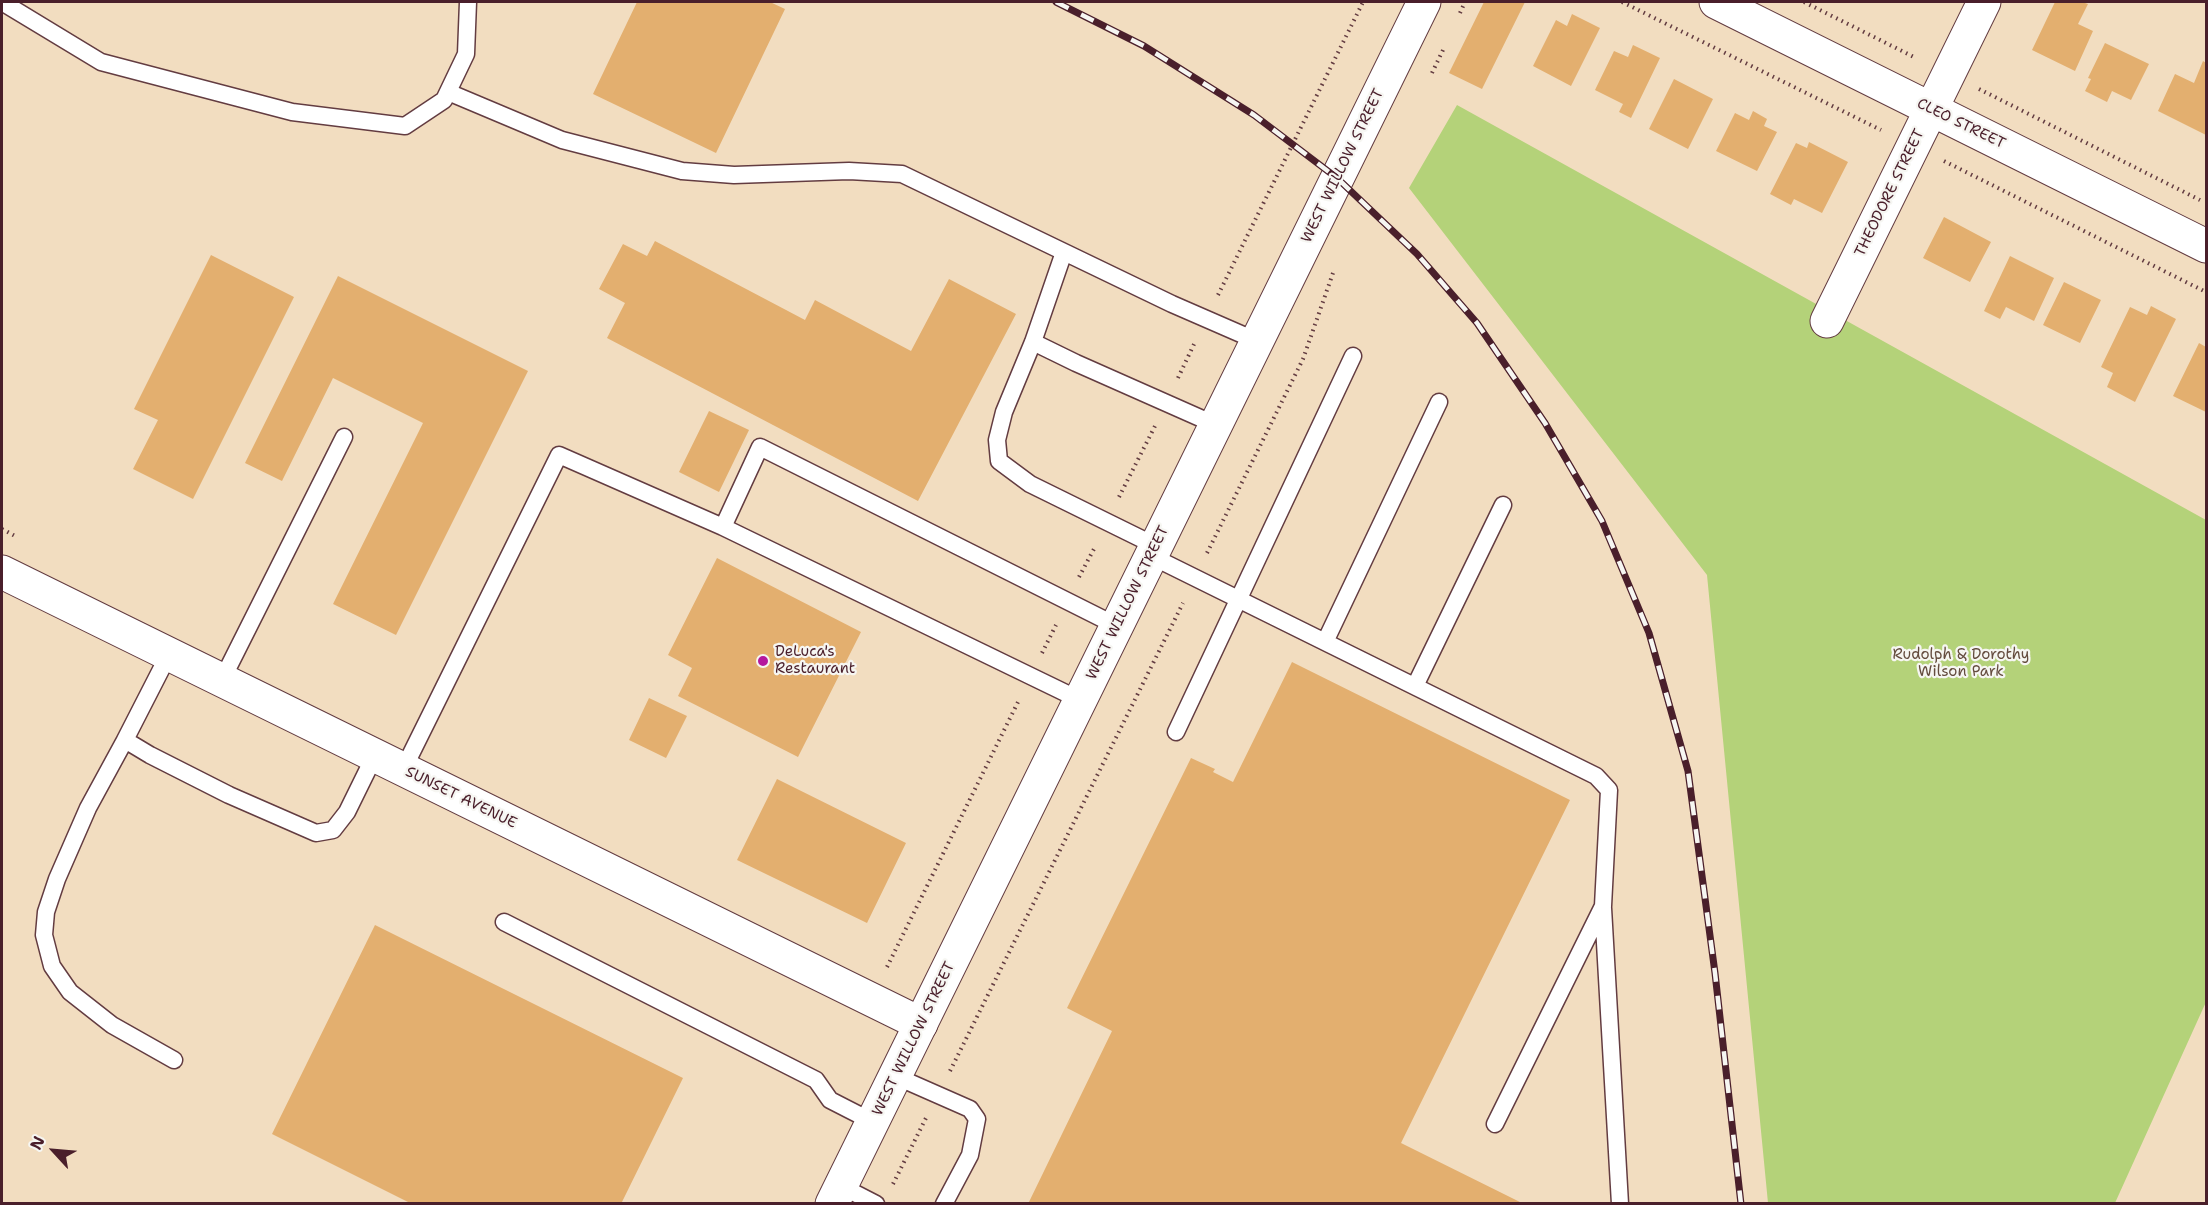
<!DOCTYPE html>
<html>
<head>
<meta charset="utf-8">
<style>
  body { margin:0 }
  #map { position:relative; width:2208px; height:1205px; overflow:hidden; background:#f2ddc0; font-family:"Shantell Sans",sans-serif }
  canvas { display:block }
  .frame { position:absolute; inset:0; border:3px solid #4a1f2b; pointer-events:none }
  .north { position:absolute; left:24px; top:1121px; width:60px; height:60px; -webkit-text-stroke:4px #f6f6f2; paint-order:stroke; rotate:296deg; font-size:16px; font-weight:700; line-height:24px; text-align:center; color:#4a1f2b }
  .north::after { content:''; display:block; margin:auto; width:21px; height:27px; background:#4a1f2b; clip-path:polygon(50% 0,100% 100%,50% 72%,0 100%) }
</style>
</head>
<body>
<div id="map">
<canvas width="2208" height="1205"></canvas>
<div class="frame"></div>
<div class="north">N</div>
</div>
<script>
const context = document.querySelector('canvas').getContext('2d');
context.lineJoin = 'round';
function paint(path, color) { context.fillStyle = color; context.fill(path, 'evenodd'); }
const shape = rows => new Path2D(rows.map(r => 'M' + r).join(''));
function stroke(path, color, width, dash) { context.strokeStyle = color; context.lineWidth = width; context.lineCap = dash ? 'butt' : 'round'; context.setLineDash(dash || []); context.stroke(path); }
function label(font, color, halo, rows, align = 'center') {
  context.font = font + ' "Shantell Sans",sans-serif'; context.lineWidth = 4.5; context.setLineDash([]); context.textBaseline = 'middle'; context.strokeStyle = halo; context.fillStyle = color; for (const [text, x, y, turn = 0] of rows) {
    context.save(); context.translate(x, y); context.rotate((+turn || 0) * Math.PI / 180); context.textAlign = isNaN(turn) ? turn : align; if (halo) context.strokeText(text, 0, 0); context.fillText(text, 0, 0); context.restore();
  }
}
paint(shape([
  [1457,105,2206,520,2206,1002,2115,1203,1768,1203,1707,575,1409,188]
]), '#b4d279');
paint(shape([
  [637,2,770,2,785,9,716,153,593,94],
  [1484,2,1525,2,1482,89,1449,73],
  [2055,2,2082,2,2088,4,2078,24,2093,31,2075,71,2032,50],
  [1572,14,1600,28,1571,86,1533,66,1556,20,1567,26],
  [2105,43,2149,64,2131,100,2112,91,2107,102,2085,91,2091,79,2088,78],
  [1633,45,1660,58,1631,118,1619,112,1623,104,1595,90,1614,51,1628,57],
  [2203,61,2206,63,2206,135,2158,111,2175,74,2194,83],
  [1674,79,1713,99,1688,149,1649,129],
  [1753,111,1767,119,1764,126,1777,132,1757,171,1716,151,1735,113,1749,120],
  [1809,142,1848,162,1822,213,1794,199,1791,205,1770,194,1796,143,1807,148],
  [1944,217,1991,242,1970,282,1923,258],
  [655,241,805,320,815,300,911,351,949,279,1016,314,918,501,607,338,625,303,599,289,623,244,647,256],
  [211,255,294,297,193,499,133,469,158,420,134,409],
  [2010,256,2054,278,2034,321,2006,307,2000,319,1984,311],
  [338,276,528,371,396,635,333,604,423,423,333,378,282,481,245,463],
  [2064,282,2101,300,2080,343,2043,325],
  [2151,306,2176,319,2135,402,2107,387,2113,373,2101,367,2130,307,2147,315],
  [2199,343,2206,347,2206,412,2173,396],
  [709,411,749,430,719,492,679,472],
  [717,558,861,632,798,757,678,696,692,668,668,655],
  [1292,662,1570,800,1401,1143,1524,1204,1028,1204,1112,1031,1067,1008,1191,758,1215,769,1213,772,1233,782],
  [649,698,687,716,666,758,629,740],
  [777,779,906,843,867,923,737,860],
  [375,925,683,1078,621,1204,412,1204,272,1134]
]), '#e3af6f');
const service = shape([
  [2,2,101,62,292,112,405,126,444,100,466,54,468,2],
  [448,92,562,140,682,171,734,175,849,171,902,174,1172,304,1257,341],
  [1064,252,1033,342,1004,412,997,440,999,461,1030,484,1156,546],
  [1033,342,1076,363,1216,425],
  [723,527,1080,700],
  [1151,556,1596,776,1609,790,1603,906,1495,1124],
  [1325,642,1439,402],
  [169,654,125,740,150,755,229,795,316,833,333,830,347,812,375,755],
  [222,680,344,437],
  [1415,686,1503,505],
  [1176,732,1353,356],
  [125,740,88,808,57,879,46,912,44,935,52,966,70,992,112,1025,174,1060],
  [403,770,559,455,723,527,760,447,1117,626],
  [1603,908,1620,1204],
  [504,922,816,1080,830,1100,873,1122],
  [895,1076,970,1109,977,1119,970,1155,944,1204],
  [841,1186,876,1204]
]);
const minor = shape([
  [1716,2,2206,246],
  [1827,321,1984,2],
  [2,572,921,1024]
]);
const tertiary = shape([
  [832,1204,1424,2]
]);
stroke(service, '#633c41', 19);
stroke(minor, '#633c41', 35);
stroke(tertiary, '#633c41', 35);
stroke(shape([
  [1622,2,1881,130],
  [1804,2,1916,58],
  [1460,13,1465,2],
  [1432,73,1443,50],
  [1979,89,2200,200],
  [1944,161,2206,292],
  [1218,295,1363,2],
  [1178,378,1195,342],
  [1119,497,1155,426],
  [2,529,17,537],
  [1207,553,1303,359,1333,273],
  [1079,577,1095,547],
  [1042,653,1056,625],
  [887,967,1019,700],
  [950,1071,1183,603],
  [893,1184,926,1118]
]), '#633c41', 4, [1.5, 4.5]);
stroke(service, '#fff', 16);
stroke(minor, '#fff', 33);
stroke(tertiary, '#fff', 33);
const rail = shape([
  [1056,2,1144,46,1254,115,1337,178,1417,254,1477,323,1545,423,1602,521,1649,633,1688,771,1715,973,1741,1204]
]);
stroke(rail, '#4a1f2b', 7);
stroke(rail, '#f6f6f2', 4.5, [14]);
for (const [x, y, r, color] of [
  [763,661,6,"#b5179e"]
]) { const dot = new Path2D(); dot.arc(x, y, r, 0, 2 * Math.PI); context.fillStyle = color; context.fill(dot); stroke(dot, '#f6f6f2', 2); }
label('15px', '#4a1f2b', '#f6f6f2', [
  ["CLEO STREET",1961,124,26],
  ["WEST WILLOW STREET",1343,166,-64],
  ["THEODORE STREET",1890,193,-64],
  ["WEST WILLOW STREET",1128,603,-64],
  ["SUNSET AVENUE",461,798,26],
  ["WEST WILLOW STREET",914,1039,-64]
]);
label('15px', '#4a1f2b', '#f6f6f2', [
  ["DeLuca's",775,652],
  ["Restaurant",775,669]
], 'left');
label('15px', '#644c3e', '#f6f6f2', [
  ["Rudolph & Dorothy",1961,655],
  ["Wilson Park",1961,672]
]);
</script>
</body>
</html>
